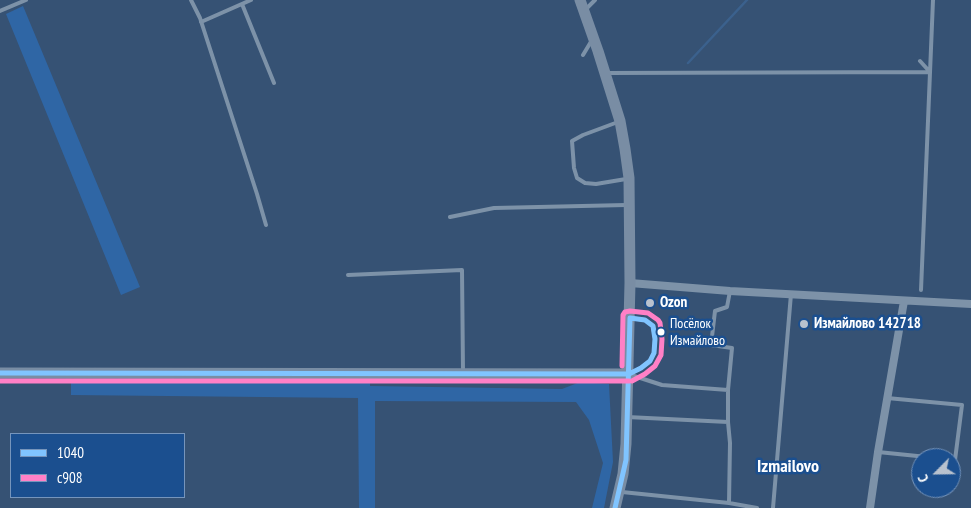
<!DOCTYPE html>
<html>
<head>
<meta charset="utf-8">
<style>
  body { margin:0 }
  #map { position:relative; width:971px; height:508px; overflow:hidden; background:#365274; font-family:"PT Sans Narrow",sans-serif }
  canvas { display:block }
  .legend { position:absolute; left:10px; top:433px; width:175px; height:65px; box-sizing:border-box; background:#1b4f8f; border:1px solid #7695bc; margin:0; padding:6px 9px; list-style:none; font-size:15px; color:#fff }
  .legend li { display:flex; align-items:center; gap:10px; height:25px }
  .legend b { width:25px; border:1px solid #7695bc }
  .north { position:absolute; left:911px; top:448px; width:50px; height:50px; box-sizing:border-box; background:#1b4f8f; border:1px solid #7695bc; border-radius:50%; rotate:247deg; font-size:14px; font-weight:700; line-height:20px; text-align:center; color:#fff }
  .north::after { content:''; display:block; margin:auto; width:18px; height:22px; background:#b9c2ce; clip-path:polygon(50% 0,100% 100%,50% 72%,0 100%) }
</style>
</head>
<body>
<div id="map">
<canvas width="971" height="508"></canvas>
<ul class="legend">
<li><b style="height:6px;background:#80c4ff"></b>1040</li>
<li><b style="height:6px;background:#ff80c6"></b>с908</li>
</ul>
<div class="north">С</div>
</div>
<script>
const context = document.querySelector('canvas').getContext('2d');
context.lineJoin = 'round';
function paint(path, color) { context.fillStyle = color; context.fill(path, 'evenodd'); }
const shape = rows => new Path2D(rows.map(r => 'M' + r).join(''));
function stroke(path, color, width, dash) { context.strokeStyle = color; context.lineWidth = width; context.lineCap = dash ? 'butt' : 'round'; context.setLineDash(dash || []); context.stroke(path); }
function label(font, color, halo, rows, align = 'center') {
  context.font = font + ' "PT Sans Narrow",sans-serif'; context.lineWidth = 5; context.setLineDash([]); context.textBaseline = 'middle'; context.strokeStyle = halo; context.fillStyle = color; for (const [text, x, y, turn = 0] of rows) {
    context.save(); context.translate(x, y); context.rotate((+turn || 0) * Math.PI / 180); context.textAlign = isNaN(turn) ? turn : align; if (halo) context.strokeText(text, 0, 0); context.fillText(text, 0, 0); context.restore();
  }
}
paint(shape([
  [23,6,140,287,121,295,6,14],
  [370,381,370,386,562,389,580,382,609,384,613,462,604,508,592,508,603,463,589,420,576,402,375,401,375,508,359,508,358,398,71,395,71,382]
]), '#2f66a5');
stroke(shape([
  [688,63,747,0]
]), '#3b618d', 2.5);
stroke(shape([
  [191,0,200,18,257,194,266,225],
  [242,4,274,83],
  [586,9,595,0],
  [0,11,26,0],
  [201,22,251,0],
  [583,55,592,40],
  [920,61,930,72],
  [608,73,930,72],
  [618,122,583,135,572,141,574,168,577,178,585,183,596,184,626,179],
  [450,217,494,208,626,205],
  [348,275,462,270,463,372],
  [921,290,933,0],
  [631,373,641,368,650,361,654,353,655,339,653,326,645,320,631,318],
  [631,375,662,385,728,390,728,422,730,443,729,503,757,508],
  [728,390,732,348,711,345,715,311,727,307,730,291],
  [887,398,962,405,955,460,951,459],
  [627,417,728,422],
  [878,452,937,458],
  [622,492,729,503],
  [773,508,791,294]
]), '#7d92a8', 4);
stroke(shape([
  [630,283,730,291,971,304],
  [870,508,878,452,904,301]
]), '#7d92a8', 8);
stroke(shape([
  [580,0,598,51,620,121,625,149,629,178,630,283,626,444,623,474,615,508],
  [0,373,629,374]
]), '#798da4', 11);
stroke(shape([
  [0,373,629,374,641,368,650,361,654,353,655,339,653,326,645,320,630,318],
  [615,508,626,460,630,318]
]), '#80c4ff', 5);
stroke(shape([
  [622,366,623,315,625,312,630,311,648,313,658,320,660,323,662,339,661,355,655,366,645,374,632,381],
  [0,381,629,381]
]), '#ff80c6', 5);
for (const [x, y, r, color] of [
  [650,303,5,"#b9c2ce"],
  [804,324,5,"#b9c2ce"],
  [661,332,4.5,"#fff"]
]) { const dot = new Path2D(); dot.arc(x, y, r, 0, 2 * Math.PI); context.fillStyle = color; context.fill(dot); stroke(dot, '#1b4f8f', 2); }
label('14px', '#fff', '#1b4f8f', [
  ["Посёлок",670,324],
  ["Измайлово",670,341]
], 'left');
label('bold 15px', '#fff', '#1b4f8f', [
  ["Ozon",660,303],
  ["Измайлово 142718",814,324]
], 'left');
label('bold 18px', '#fff', '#1b4f8f', [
  ["Izmailovo",788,467]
]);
</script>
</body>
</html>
